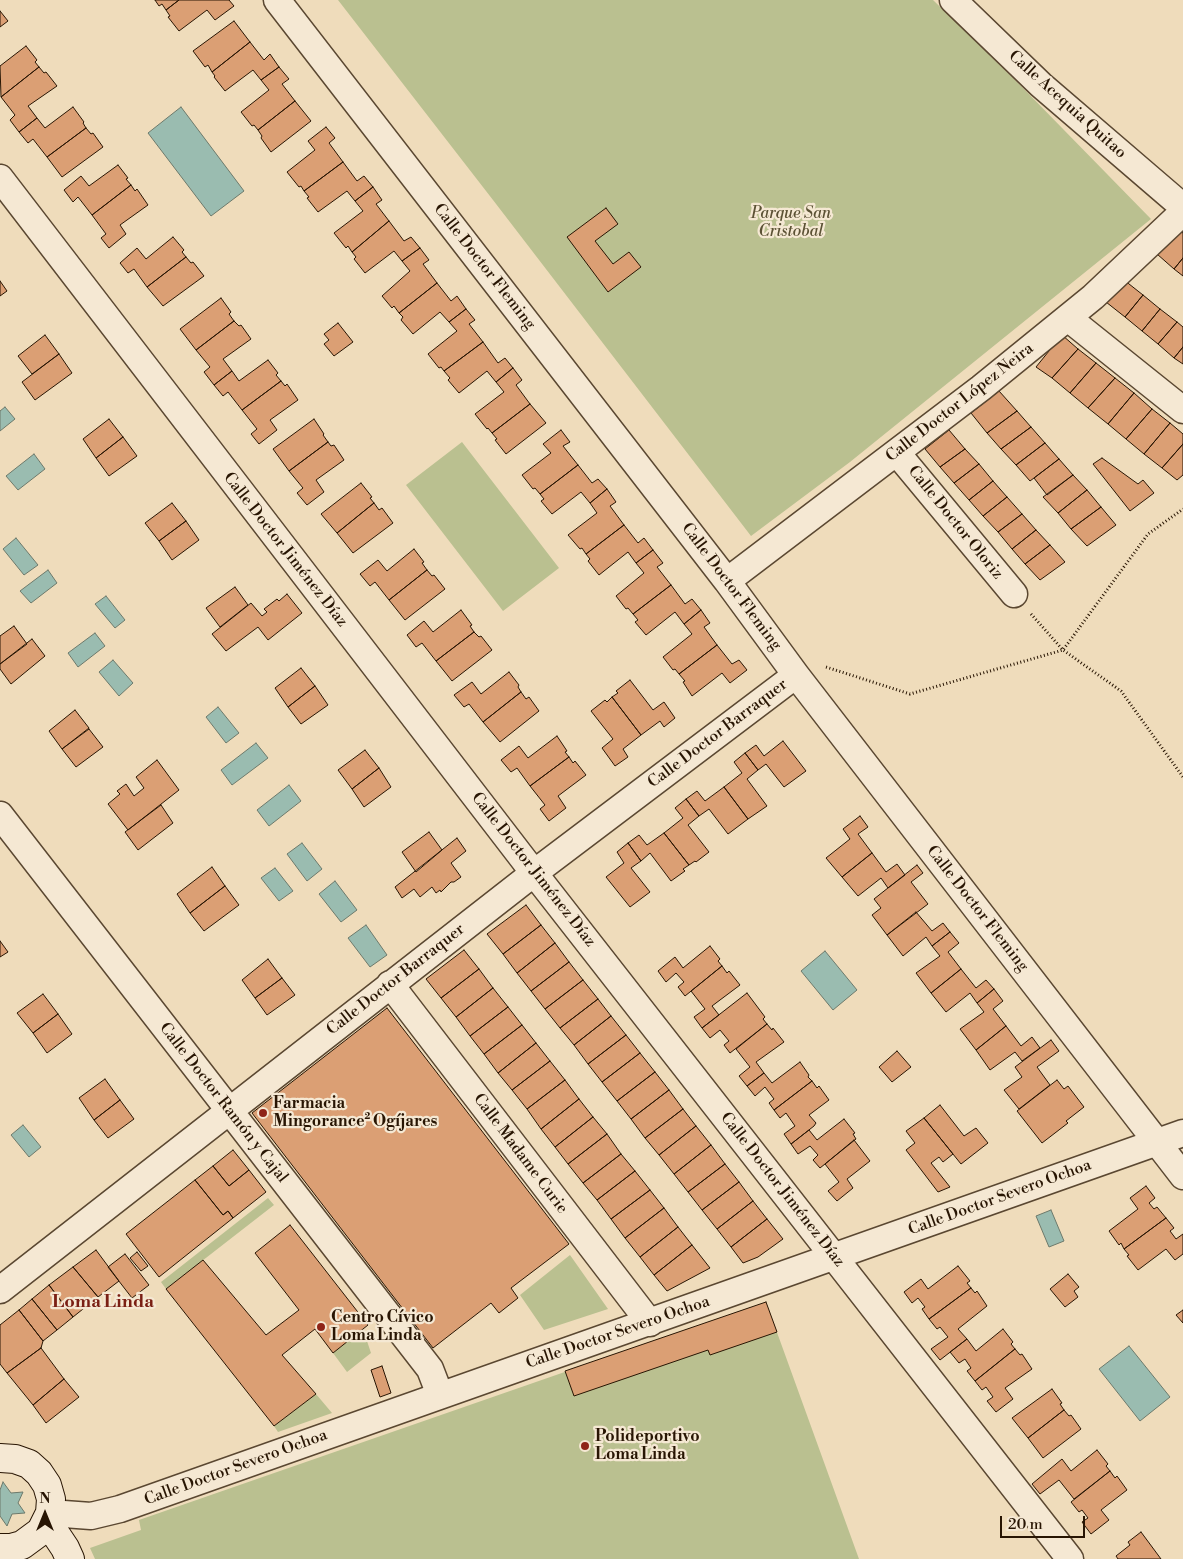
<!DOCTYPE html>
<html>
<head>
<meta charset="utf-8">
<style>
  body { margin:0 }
  #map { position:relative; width:1183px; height:1559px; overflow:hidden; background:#efdcbb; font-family:"Libre Bodoni",serif }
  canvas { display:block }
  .north { position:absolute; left:20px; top:1489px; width:50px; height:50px; -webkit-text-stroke:4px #f5e8d3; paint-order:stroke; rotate:0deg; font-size:14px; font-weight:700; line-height:20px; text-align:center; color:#281503 }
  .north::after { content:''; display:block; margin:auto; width:18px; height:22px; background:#281503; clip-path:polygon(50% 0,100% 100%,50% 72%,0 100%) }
  .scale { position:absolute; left:1000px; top:1516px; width:85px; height:22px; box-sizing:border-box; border:2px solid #281503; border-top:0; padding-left:6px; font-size:15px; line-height:18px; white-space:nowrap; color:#281503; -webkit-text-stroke:4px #f5e8d3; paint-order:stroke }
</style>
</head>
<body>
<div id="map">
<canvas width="1183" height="1559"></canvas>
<div class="north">N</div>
<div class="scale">20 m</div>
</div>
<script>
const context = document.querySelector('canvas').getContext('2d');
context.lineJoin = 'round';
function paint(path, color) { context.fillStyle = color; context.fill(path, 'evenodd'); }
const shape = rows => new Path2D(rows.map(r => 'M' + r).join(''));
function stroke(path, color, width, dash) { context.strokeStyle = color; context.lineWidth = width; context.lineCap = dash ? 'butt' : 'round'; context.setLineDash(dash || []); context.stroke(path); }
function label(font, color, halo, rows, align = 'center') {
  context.font = font + ' "Libre Bodoni",serif'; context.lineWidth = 4.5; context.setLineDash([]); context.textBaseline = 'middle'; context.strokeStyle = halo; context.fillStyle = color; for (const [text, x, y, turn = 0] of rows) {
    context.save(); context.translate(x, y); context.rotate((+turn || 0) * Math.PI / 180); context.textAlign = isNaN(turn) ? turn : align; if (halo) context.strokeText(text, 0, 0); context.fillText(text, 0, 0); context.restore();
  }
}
paint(shape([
  [338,0,933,0,1020,85,1151,219,850,462,751,536,493,200],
  [462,442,559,568,503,611,406,485],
  [268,1198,274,1205,166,1289,161,1282],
  [570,1255,608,1309,544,1330,520,1295],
  [766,1302,859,1559,95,1559,90,1548,141,1530,139,1520],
  [363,1329,371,1353,347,1372,333,1353],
  [316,1394,332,1413,278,1432,274,1426]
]), '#bac090');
const water = shape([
  [181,107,244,191,211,216,148,133,181,107],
  [5,407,15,419,0,431,0,411,5,407],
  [34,454,45,469,18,490,6,476,34,454],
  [16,538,38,565,24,575,3,549,16,538],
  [48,570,57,583,31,603,20,591,48,570],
  [106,596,125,620,115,628,95,604,106,596],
  [95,633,105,646,78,667,68,653,95,633],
  [113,660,133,683,119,696,99,672,113,660],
  [218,707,239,733,226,743,206,717,218,707],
  [256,743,268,758,232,785,221,770,256,743],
  [289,785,301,801,269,826,257,810,289,785],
  [302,843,322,869,307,881,287,854,302,843],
  [275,868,293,891,279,901,261,878,275,868],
  [335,881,357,910,341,922,319,894,335,881],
  [366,925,387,955,370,967,348,938,366,925],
  [825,951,857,990,833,1010,801,971,825,951],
  [23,1125,41,1147,29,1157,11,1135,23,1125],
  [1051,1210,1064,1241,1049,1247,1036,1216,1051,1210],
  [1129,1346,1170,1397,1140,1421,1099,1369,1129,1346],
  [3,1482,11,1493,23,1492,18,1503,25,1513,12,1514,7,1526,0,1516,0,1490,3,1482]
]);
paint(water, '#9abcb0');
stroke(water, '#6c796b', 1);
const building = shape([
  [155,0,179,0,166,10,162,4,159,6,155,0],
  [179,0,229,0,234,6,215,20,207,10,179,31,168,17,170,16,166,10,179,0],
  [0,11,8,21,0,27,0,11],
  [234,21,250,42,212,72,208,65,205,67,193,51,234,21],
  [250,42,264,60,270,54,279,67,261,80,253,70,225,91,214,77,215,76,212,72,250,42],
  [26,46,37,60,35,62,39,67,1,97,0,66,26,46],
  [39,67,44,73,46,72,57,86,28,106,37,118,19,132,10,120,15,115,1,97,39,67],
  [279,67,289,79,282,84,295,101,258,130,254,125,252,126,241,112,269,90,261,80,279,67],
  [295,101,311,121,271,152,261,138,262,136,258,130,295,101],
  [73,107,84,122,83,123,86,128,47,157,33,139,28,143,19,132,37,118,45,128,73,107],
  [326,127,335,138,329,143,343,162,304,191,301,186,299,187,287,172,315,150,308,141,326,127],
  [86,128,91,134,93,133,103,147,62,177,47,157,86,128],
  [343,162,357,181,364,176,373,187,355,201,347,191,318,212,307,198,309,197,304,191,343,162],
  [118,165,128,178,126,179,131,185,92,215,78,197,73,202,64,190,81,176,89,186,118,165],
  [131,185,135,191,137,189,148,205,120,225,126,234,109,248,101,238,106,234,92,215,131,185],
  [373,187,382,200,376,204,389,221,352,252,348,246,346,248,334,233,363,211,355,201,373,187],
  [606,208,618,224,595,241,613,264,629,252,641,267,608,292,567,237,606,208],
  [389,221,404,241,411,237,420,248,402,261,394,251,365,273,354,259,356,257,352,252,389,221],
  [1178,229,1183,233,1183,258,1174,269,1157,254,1178,229],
  [173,237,184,250,182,252,186,257,147,287,134,269,128,273,120,263,137,248,146,259,173,237],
  [420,248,429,260,423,264,437,283,399,313,394,306,392,308,382,296,410,271,402,261,420,248],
  [186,257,191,263,193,262,204,276,163,306,147,287,186,257],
  [1183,258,1183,276,1174,269,1183,258],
  [1124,280,1143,295,1125,317,1106,302,1124,280],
  [0,281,7,291,0,296,0,281],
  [437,283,451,301,457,296,466,309,449,322,440,312,413,334,401,320,403,317,399,313,437,283],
  [1143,295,1160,309,1142,331,1125,317,1143,295],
  [221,298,231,312,229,314,234,321,196,350,180,329,221,298],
  [466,309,475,320,469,324,483,342,444,371,441,367,439,368,428,354,457,331,449,322,466,309],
  [1160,309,1177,322,1158,344,1142,331,1160,309],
  [234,321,239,326,241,325,251,339,223,359,232,371,214,385,204,372,210,367,196,350,234,321],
  [1177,322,1183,327,1183,347,1174,358,1158,344,1177,322],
  [338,323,353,342,334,356,324,344,329,340,324,334,338,323],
  [45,335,59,354,32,374,18,356,45,335],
  [1062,335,1078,349,1052,378,1036,367,1062,335],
  [483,342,498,363,505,358,513,368,496,382,487,371,459,393,448,380,450,378,444,371,483,342],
  [1183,347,1183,364,1174,358,1183,347],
  [1078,349,1096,363,1070,393,1052,378,1078,349],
  [59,354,72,373,35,400,22,382,59,354],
  [268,360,278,373,276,375,281,381,242,410,228,392,223,396,214,385,232,371,239,381,268,360],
  [1096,363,1115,378,1088,408,1070,393,1096,363],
  [513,368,522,380,516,385,530,404,492,433,488,428,487,429,475,414,504,392,496,382,513,368],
  [1115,378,1134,393,1108,424,1088,408,1115,378],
  [281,381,285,386,287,384,298,400,270,420,277,430,259,444,251,434,257,429,242,410,281,381],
  [999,391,1017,411,987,433,971,413,999,391],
  [1134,393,1152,409,1126,439,1108,424,1134,393],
  [530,404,546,423,506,454,495,440,497,439,492,433,530,404],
  [1152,409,1170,423,1144,454,1126,439,1152,409],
  [1017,411,1031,427,1001,449,987,433,1017,411],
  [109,419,123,437,96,458,83,439,109,419],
  [314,419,324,434,323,435,328,442,289,471,273,449,314,419],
  [1170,423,1183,434,1183,444,1162,468,1144,454,1170,423],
  [1031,427,1045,443,1016,465,1001,449,1031,427],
  [561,430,570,442,563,446,578,465,540,494,535,488,533,489,522,475,551,453,543,444,561,430],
  [949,430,965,449,940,467,925,449,949,430],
  [123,437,137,456,109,476,96,458,123,437],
  [328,442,331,446,334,445,344,460,316,480,324,492,307,505,297,493,303,488,289,471,328,442],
  [1045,443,1059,459,1030,481,1016,465,1045,443],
  [1183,444,1183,475,1177,480,1162,468,1183,444],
  [965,449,979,464,954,483,940,467,965,449],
  [1102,458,1138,484,1143,480,1154,493,1130,511,1093,464,1102,458],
  [1059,459,1073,475,1047,495,1034,478,1059,459],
  [979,464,993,481,969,500,954,483,979,464],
  [578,465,592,483,598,479,607,489,590,503,581,492,552,514,541,501,544,499,540,494,578,465],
  [1073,475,1087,490,1058,513,1043,497,1073,475],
  [993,481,1007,497,983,516,969,500,993,481],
  [361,483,372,497,370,498,374,503,337,533,321,514,361,483],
  [607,489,616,502,610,506,624,525,586,554,582,548,580,549,568,535,597,513,590,503,607,489],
  [1087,490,1101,507,1071,529,1058,513,1087,490],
  [1007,497,1022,514,998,532,983,516,1007,497],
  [172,503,186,521,159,541,145,523,172,503],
  [374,503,379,510,382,508,393,523,353,553,337,533,374,503],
  [1101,507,1116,525,1087,546,1071,529,1101,507],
  [1022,514,1036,530,1012,549,998,532,1022,514],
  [186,521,199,540,172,560,159,541,186,521],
  [624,525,638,543,644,538,653,550,636,563,628,552,599,575,588,561,590,559,586,554,624,525],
  [1036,530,1050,545,1025,564,1012,549,1036,530],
  [1050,545,1065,562,1040,580,1025,564,1050,545],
  [414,549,424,562,422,563,427,570,389,600,375,582,370,586,360,574,378,560,387,571,414,549],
  [653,550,663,563,657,567,671,585,633,614,628,608,626,609,616,596,644,573,636,563,653,550],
  [427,570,432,576,434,575,445,589,405,620,389,600,427,570],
  [671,585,685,604,692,599,701,610,684,624,675,612,646,635,635,622,638,620,633,614,671,585],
  [235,587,248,605,220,627,206,608,235,587],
  [287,594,302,613,268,640,258,627,226,651,212,634,251,603,262,616,267,612,264,609,277,599,279,601,287,594],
  [461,610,472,625,470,626,474,632,436,661,422,643,416,647,407,635,424,621,433,632,461,610],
  [701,610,710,623,704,627,717,645,679,674,675,669,673,670,663,657,692,634,684,624,701,610],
  [14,626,27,644,0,664,0,636,14,626],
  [474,632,479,637,481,636,492,650,452,681,436,661,474,632],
  [32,639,45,656,11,684,0,669,0,664,32,639],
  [717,645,732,664,739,660,747,670,730,683,722,673,692,696,683,682,685,681,679,674,717,645],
  [301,668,315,686,288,707,275,688,301,668],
  [509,672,519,685,518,687,521,692,483,722,469,704,464,707,454,695,472,682,481,694,509,672],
  [630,680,653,710,664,702,675,718,664,727,660,721,641,735,612,697,618,693,616,691,630,680],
  [315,686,328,705,301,724,288,707,315,686],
  [521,692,526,699,529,697,539,711,500,742,483,722,521,692],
  [612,697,641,735,623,749,628,757,615,766,602,748,613,739,591,711,605,700,607,702,612,697],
  [75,710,89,728,62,749,49,731,75,710],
  [89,729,103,747,76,767,62,749,89,729],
  [557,736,567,751,565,752,569,757,530,786,517,768,511,772,501,760,519,746,528,758,557,736],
  [783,741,806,771,784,787,766,764,758,770,745,753,756,745,764,756,783,741],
  [365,750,379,768,352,789,338,770,365,750],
  [745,753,758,770,747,779,767,806,748,819,724,787,742,773,734,762,745,753],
  [569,757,573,763,575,761,586,775,558,796,566,808,549,821,540,809,545,805,530,786,569,757],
  [157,760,179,790,128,830,108,804,120,794,117,791,126,784,134,796,144,788,136,777,157,760],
  [379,768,391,787,364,807,352,789,379,768],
  [724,787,748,819,728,834,709,809,699,816,686,799,697,791,705,801,724,787],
  [686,799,699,816,688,825,709,852,696,862,695,861,689,865,664,833,683,818,675,808,686,799],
  [161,805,173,823,138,850,125,832,161,805],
  [860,816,868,827,858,834,872,853,842,877,826,858,850,839,843,829,860,816],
  [429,832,442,850,416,872,402,852,429,832],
  [664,833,689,865,683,869,685,871,671,881,650,853,641,861,628,843,639,835,647,845,664,833],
  [457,838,466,851,451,863,461,877,454,882,451,882,441,892,440,890,436,893,432,887,420,897,414,889,402,898,395,887,457,838],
  [628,843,641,861,631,868,650,892,630,907,606,877,624,863,617,852,628,843],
  [872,853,886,872,897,864,905,875,888,888,881,878,858,896,842,877,872,853],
  [917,865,923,873,911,882,928,904,887,935,872,915,881,908,874,899,917,865],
  [212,867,225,886,190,913,177,894,212,867],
  [225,886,239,905,204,931,190,913,225,886],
  [526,905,541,925,503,954,487,934,526,905],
  [916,912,932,931,943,923,950,932,932,946,926,937,903,956,887,935,916,912],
  [541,925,555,943,517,973,503,954,541,925],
  [950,932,959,943,948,952,961,969,931,993,916,973,940,956,932,946,950,932],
  [0,941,8,952,0,957,0,941],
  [555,943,569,962,531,991,517,973,555,943],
  [710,946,720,959,718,961,722,966,685,996,678,987,684,982,676,973,666,982,658,971,675,957,683,968,710,946],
  [464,950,479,969,441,998,426,979,464,950],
  [268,959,282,978,255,998,242,980,268,959],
  [569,962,583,980,545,1009,531,991,569,962],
  [722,966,727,973,729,971,740,985,712,1006,719,1015,702,1028,694,1017,705,1009,691,991,722,966],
  [479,969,493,988,456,1017,441,998,479,969],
  [961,969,976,988,986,980,994,989,977,1003,970,993,946,1012,931,993,961,969],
  [282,978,295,995,267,1015,255,998,282,978],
  [583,980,598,999,560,1028,545,1009,583,980],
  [493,988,508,1007,470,1036,456,1017,493,988],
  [994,989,1003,1001,993,1009,1006,1026,976,1050,960,1029,984,1012,977,1003,994,989],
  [747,993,765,1017,763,1019,767,1024,730,1053,724,1045,729,1041,720,1030,710,1038,702,1028,747,993],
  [43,994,58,1014,33,1033,17,1013,43,994],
  [598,999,611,1016,574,1045,560,1028,598,999],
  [508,1007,522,1025,484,1054,470,1036,508,1007],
  [387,1008,569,1244,511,1288,518,1298,499,1313,491,1303,433,1348,252,1113,387,1008],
  [58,1014,72,1034,47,1053,33,1033,58,1014],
  [611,1016,626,1035,588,1064,574,1045,611,1016],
  [767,1024,772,1030,773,1028,784,1042,756,1062,764,1073,747,1086,739,1076,750,1067,736,1049,767,1024],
  [522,1025,536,1043,498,1073,484,1054,522,1025],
  [1006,1026,1021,1046,1032,1037,1040,1048,1022,1061,1015,1052,990,1070,976,1050,1006,1026],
  [626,1035,640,1053,602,1082,588,1064,626,1035],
  [1051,1040,1059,1051,1037,1067,1050,1085,1019,1109,1004,1090,1022,1077,1015,1067,1051,1040],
  [536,1043,550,1061,512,1090,498,1073,536,1043],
  [897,1051,911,1067,892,1082,879,1067,897,1051],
  [640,1053,655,1072,617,1101,602,1082,640,1053],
  [550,1061,565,1080,527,1109,512,1090,550,1061],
  [800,1062,809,1075,808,1077,812,1081,774,1110,769,1103,774,1099,765,1087,755,1096,747,1086,764,1073,772,1083,800,1062],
  [655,1072,669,1090,631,1119,617,1101,655,1072],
  [105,1079,120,1100,94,1120,79,1098,105,1079],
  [565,1080,579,1099,541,1129,527,1109,565,1080],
  [1057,1080,1064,1089,1068,1086,1084,1107,1066,1121,1068,1123,1042,1143,1017,1111,1057,1080],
  [812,1081,817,1088,819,1086,829,1100,809,1115,816,1123,814,1126,791,1144,784,1134,795,1126,786,1113,780,1118,774,1110,812,1081],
  [669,1090,683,1109,645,1138,631,1119,669,1090],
  [579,1099,593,1117,555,1147,541,1129,579,1099],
  [120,1100,134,1119,108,1138,94,1120,120,1100],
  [940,1105,964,1136,976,1128,988,1143,961,1164,924,1118,940,1105],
  [683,1109,696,1126,659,1155,645,1138,683,1109],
  [593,1117,607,1134,568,1164,555,1147,593,1117],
  [924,1118,953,1154,943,1162,939,1157,931,1163,950,1187,938,1192,906,1150,915,1143,906,1131,924,1118],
  [844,1119,855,1133,853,1134,856,1139,820,1168,813,1160,818,1155,810,1146,798,1154,791,1144,809,1130,817,1140,844,1119],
  [696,1126,711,1145,674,1174,659,1155,696,1126],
  [607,1134,621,1154,583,1183,568,1164,607,1134],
  [854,1140,870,1161,847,1179,853,1188,837,1201,828,1191,839,1182,825,1164,854,1140],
  [711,1145,725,1164,688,1192,674,1174,711,1145],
  [233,1150,249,1170,229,1186,213,1166,233,1150],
  [621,1154,635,1171,597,1200,583,1183,621,1154],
  [725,1164,739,1182,702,1210,688,1192,725,1164],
  [213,1166,229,1186,249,1170,266,1192,233,1218,228,1211,223,1215,195,1180,213,1166],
  [635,1171,650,1190,611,1219,597,1200,635,1171],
  [195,1180,223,1215,228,1211,233,1218,159,1277,126,1234,195,1180],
  [739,1182,753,1201,717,1229,702,1210,739,1182],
  [1146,1186,1155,1198,1149,1203,1154,1209,1157,1207,1166,1218,1124,1249,1121,1243,1119,1245,1109,1231,1138,1209,1130,1198,1146,1186],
  [650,1190,664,1208,625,1238,611,1219,650,1190],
  [753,1201,767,1219,731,1247,717,1229,753,1201],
  [664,1208,678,1227,640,1257,625,1238,664,1208],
  [1166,1218,1174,1228,1170,1231,1176,1239,1183,1234,1183,1254,1175,1260,1166,1249,1138,1270,1127,1256,1129,1255,1124,1249,1166,1218],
  [767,1219,783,1239,758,1257,743,1263,731,1247,767,1219],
  [290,1225,368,1325,333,1353,315,1329,282,1355,316,1394,274,1426,166,1289,203,1260,266,1335,299,1310,255,1253,290,1225],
  [678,1227,692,1245,654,1275,640,1257,678,1227],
  [692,1245,710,1268,667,1291,654,1275,692,1245],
  [96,1250,119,1281,98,1297,73,1267,96,1250],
  [137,1252,148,1266,141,1271,130,1258,137,1252],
  [125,1254,149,1285,132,1298,108,1267,125,1254],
  [958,1266,970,1281,967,1283,971,1288,929,1319,922,1309,925,1307,918,1298,912,1303,904,1292,921,1279,928,1289,958,1266],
  [73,1267,98,1297,73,1317,49,1285,73,1267],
  [1068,1274,1079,1287,1074,1291,1078,1297,1065,1307,1050,1289,1068,1274],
  [49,1285,73,1317,57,1330,32,1299,49,1285],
  [971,1288,975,1293,977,1291,987,1306,958,1329,967,1339,940,1360,931,1349,948,1337,940,1327,937,1329,929,1319,971,1288],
  [32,1299,57,1330,43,1341,19,1310,32,1299],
  [766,1302,777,1332,710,1355,708,1350,574,1396,565,1371,766,1302],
  [19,1310,43,1341,41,1348,7,1373,0,1364,0,1325,19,1310],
  [1183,1310,1183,1323,1176,1315,1183,1310],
  [1003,1329,1013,1342,1011,1344,1015,1349,975,1381,967,1371,971,1368,965,1359,959,1363,950,1352,967,1339,976,1351,1003,1329],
  [41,1348,64,1379,33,1405,7,1373,41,1348],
  [1015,1349,1020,1355,1022,1354,1032,1369,1005,1388,1013,1399,996,1412,987,1401,993,1397,986,1387,982,1390,975,1381,1015,1349],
  [382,1366,391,1393,380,1397,371,1370,382,1366],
  [64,1379,79,1397,46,1423,33,1405,64,1379],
  [1052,1389,1062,1403,1060,1404,1064,1410,1028,1438,1012,1418,1052,1389],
  [1064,1410,1069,1416,1071,1415,1081,1429,1043,1458,1028,1438,1064,1410],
  [1097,1450,1108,1464,1106,1466,1110,1471,1074,1499,1059,1480,1040,1494,1032,1484,1062,1459,1071,1471,1097,1450],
  [1110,1471,1115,1478,1117,1476,1127,1490,1101,1510,1109,1520,1091,1534,1082,1522,1088,1518,1082,1510,1079,1512,1071,1502,1110,1471],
  [1141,1532,1161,1559,1118,1559,1116,1556,1130,1545,1128,1542,1141,1532]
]);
paint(building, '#db9f74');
stroke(building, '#281503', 1);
const street = shape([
  [277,0,727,581,796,675,1183,1176],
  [953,0,1041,85,1183,207],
  [0,178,534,873,1070,1559],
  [1068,318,1183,410],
  [897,453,1014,594],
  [727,581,981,388,1093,297,1183,212],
  [0,815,430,1369,440,1395],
  [390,984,650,1323],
  [0,1290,534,873,796,675],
  [50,1513,91,1516,120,1509,1183,1133]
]);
const secondary = shape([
  [0,1458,15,1459,29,1464,39,1473,47,1485,51,1499,50,1513,41,1531,22,1545,11,1548,0,1548],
  [47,1521,65,1548,70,1559]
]);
stroke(street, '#5a4731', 29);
stroke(secondary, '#281503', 30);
stroke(shape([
  [1031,614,1063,650,1121,691,1183,777],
  [826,667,910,694,1063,650,1148,534,1183,509]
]), '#281503', 3, [1, 2.5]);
stroke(street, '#f5e8d3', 26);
stroke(secondary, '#f5e8d3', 28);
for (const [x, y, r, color] of [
  [263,1113,5,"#8f2418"],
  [321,1327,5,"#8f2418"],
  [585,1446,5,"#8f2418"]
]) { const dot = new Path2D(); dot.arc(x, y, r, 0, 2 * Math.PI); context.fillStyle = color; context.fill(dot); stroke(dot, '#f5e8d3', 2); }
label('16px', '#281503', '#f5e8d3', [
  ["Calle Acequia Quitao",1067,105,42],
  ["Calle Doctor Fleming",484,267,52],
  ["Calle Doctor López Neira",960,403,-38],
  ["Calle Doctor Oloriz",955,523,51],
  ["Calle Doctor Jiménez Díaz",285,550,52],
  ["Calle Doctor Fleming",731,587,53],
  ["Calle Doctor Barraquer",718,734,-37],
  ["Calle Doctor Jiménez Díaz",533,870,52],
  ["Calle Doctor Fleming",977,909,52],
  ["Calle Doctor Barraquer",396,980,-38],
  ["Calle Doctor Ramón y Cajal",223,1103,52],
  ["Calle Madame Curie",520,1154,53],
  ["Calle Doctor Jiménez Díaz",782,1190,52],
  ["Calle Doctor Severo Ochoa",1000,1198,-20],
  ["Calle Doctor Severo Ochoa",618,1333,-19],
  ["Calle Doctor Severo Ochoa",236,1468,-20]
]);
label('italic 16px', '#5b5134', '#f5e8d3', [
  ["Parque San",791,214],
  ["Cristobal",791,232]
]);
label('bold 16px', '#281503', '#f5e8d3', [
  ["Farmacia",273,1104],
  ["Mingorance² Ogíjares",273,1122],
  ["Centro Cívico",331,1318],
  ["Loma Linda",331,1336],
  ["Polideportivo",595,1437],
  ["Loma Linda",595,1455]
], 'left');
label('bold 18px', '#7a1f14', '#f5e8d3', [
  ["Loma Linda",103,1303]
]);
</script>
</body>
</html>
